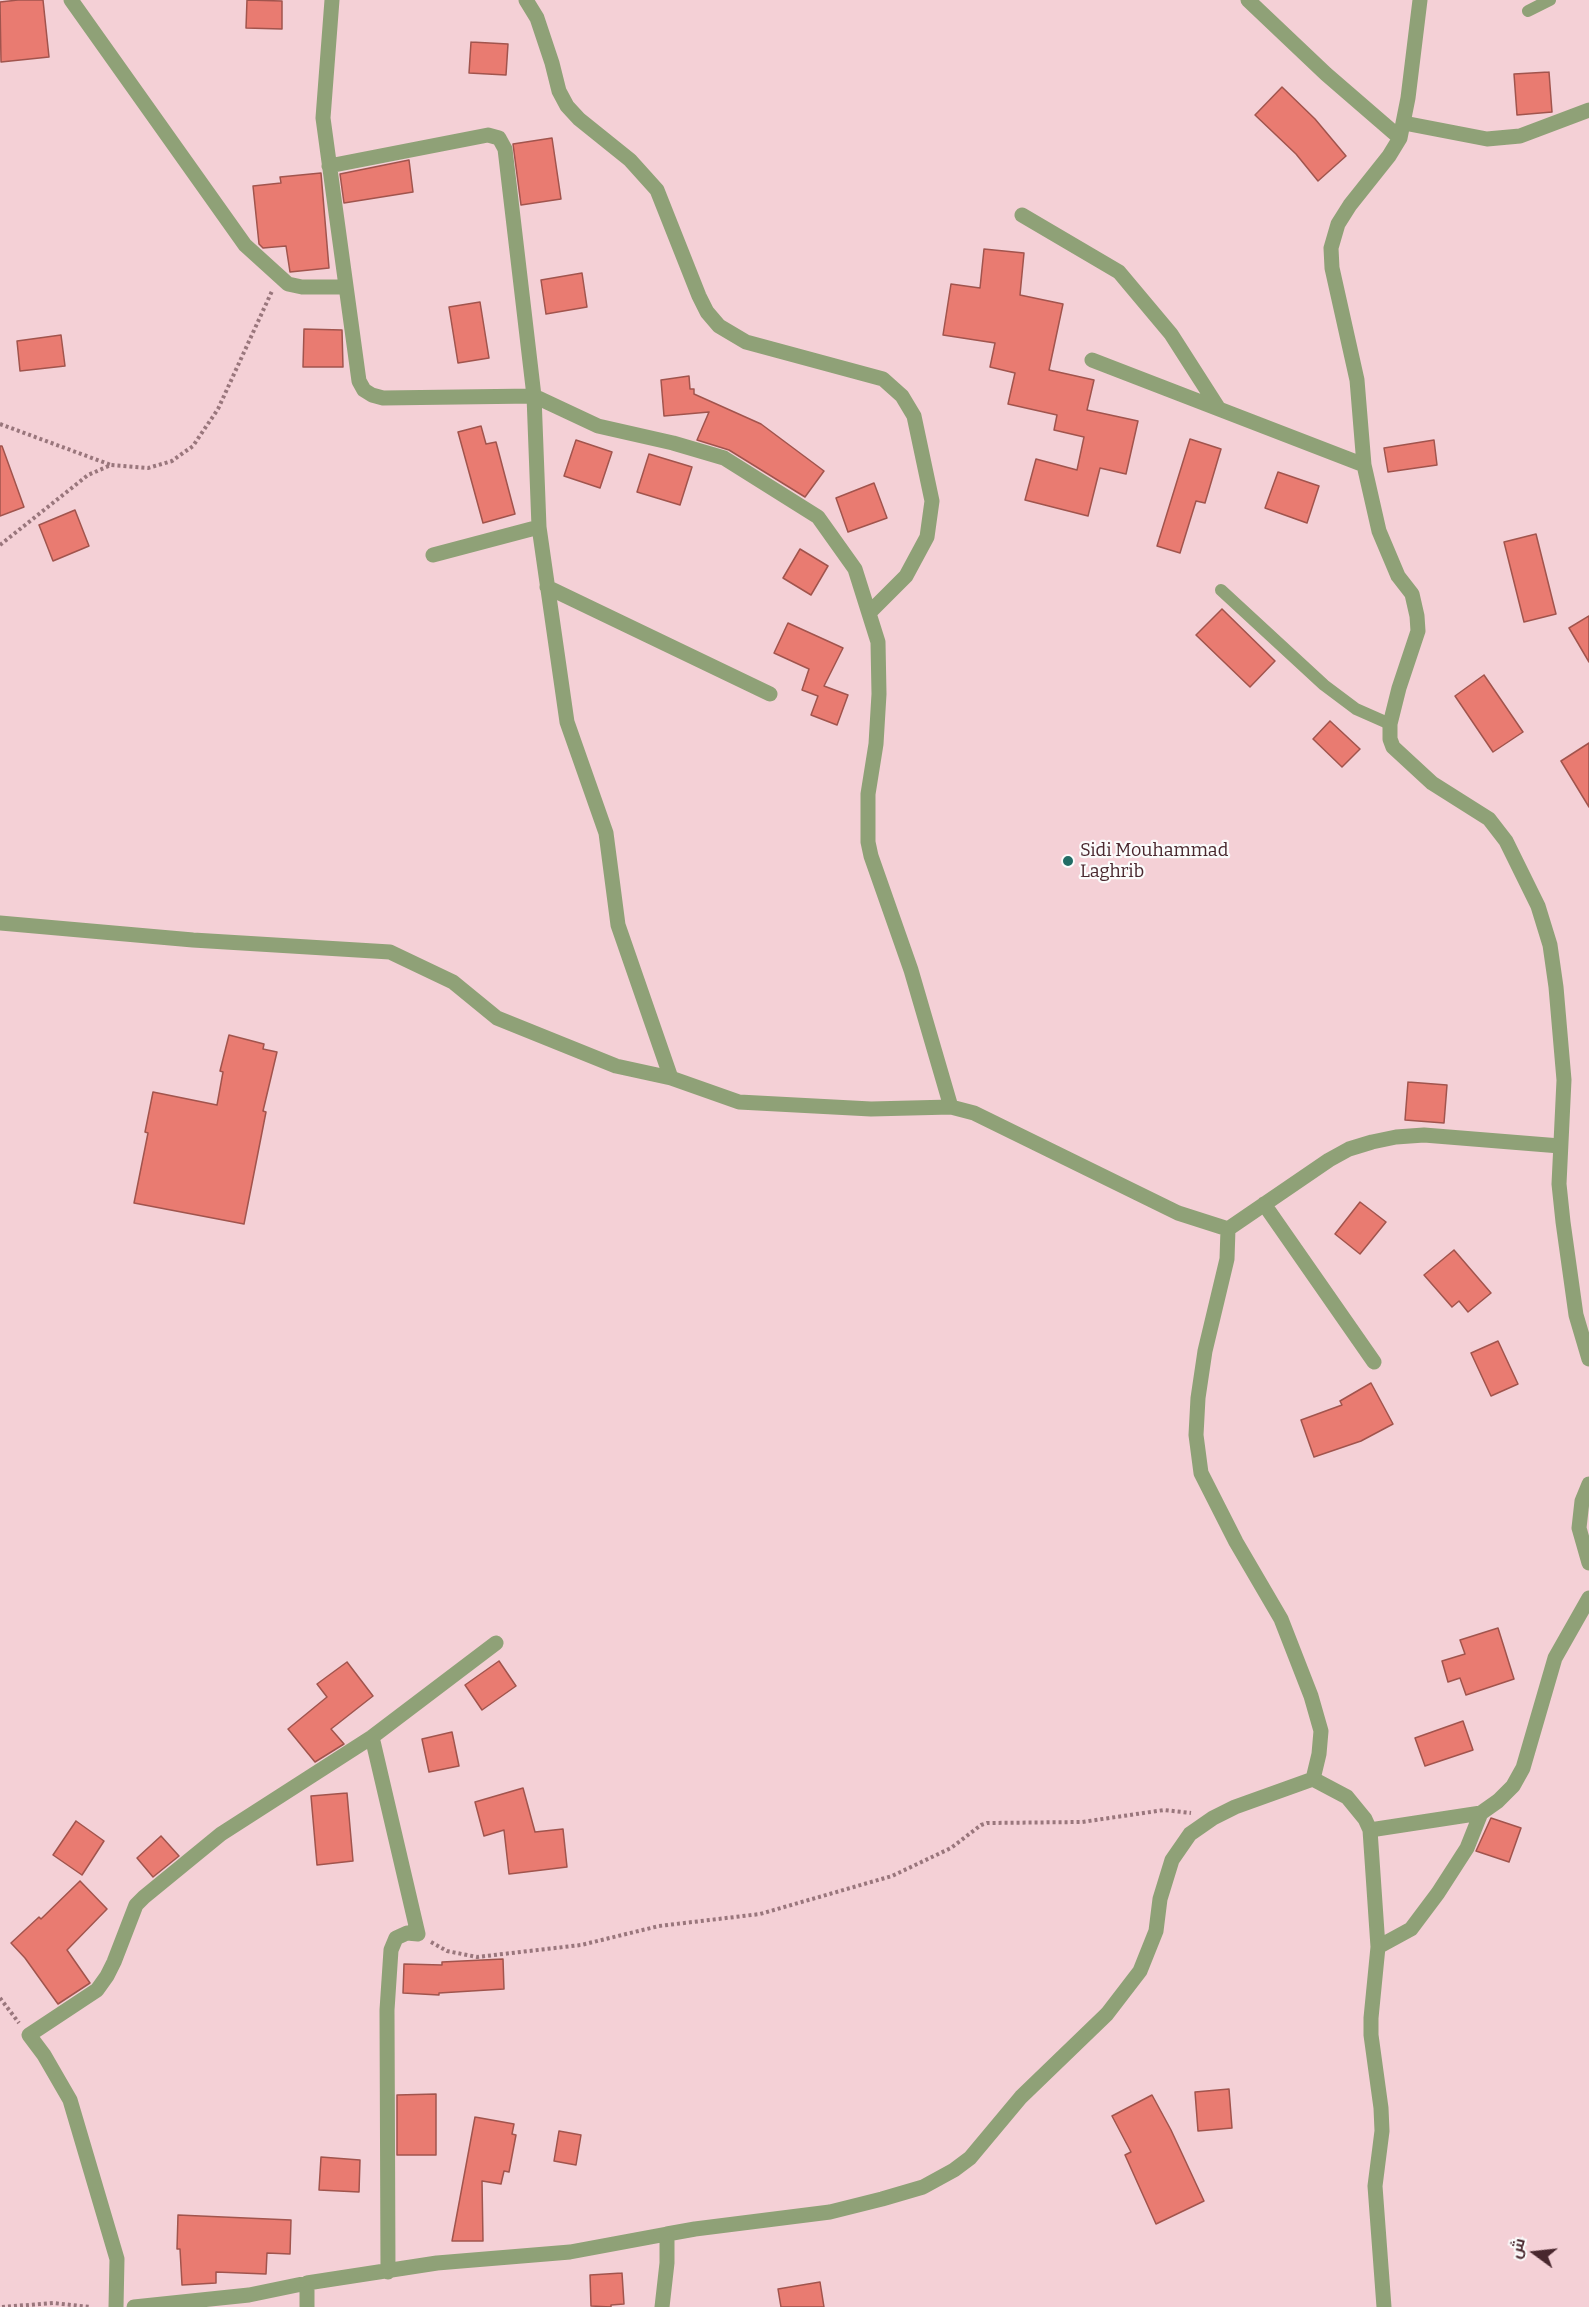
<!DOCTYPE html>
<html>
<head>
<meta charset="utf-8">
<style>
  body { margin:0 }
  #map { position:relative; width:1589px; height:2307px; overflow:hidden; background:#f4d0d6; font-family:Bitter,Cairo,serif }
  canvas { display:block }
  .north { position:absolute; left:1505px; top:2223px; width:60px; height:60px; -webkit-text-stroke:4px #fbfbfb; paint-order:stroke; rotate:285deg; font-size:16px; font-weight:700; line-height:24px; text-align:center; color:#49272e }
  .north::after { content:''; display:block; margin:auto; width:21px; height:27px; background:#49272e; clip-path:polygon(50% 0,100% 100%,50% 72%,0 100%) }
</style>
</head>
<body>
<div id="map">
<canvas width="1589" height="2307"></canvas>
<div class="north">ش</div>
</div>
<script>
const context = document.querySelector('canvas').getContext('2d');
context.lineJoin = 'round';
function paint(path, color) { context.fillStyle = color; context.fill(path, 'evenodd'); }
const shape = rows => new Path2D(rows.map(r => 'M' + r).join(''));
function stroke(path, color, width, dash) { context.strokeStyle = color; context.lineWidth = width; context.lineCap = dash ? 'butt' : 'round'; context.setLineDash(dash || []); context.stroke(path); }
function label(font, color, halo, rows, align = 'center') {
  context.font = font + ' Bitter,serif'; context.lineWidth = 4.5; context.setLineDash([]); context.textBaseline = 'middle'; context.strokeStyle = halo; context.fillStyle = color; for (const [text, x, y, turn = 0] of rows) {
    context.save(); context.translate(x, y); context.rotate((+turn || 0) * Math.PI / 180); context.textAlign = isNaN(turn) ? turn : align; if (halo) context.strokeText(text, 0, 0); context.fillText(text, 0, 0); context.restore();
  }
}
const building = shape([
  [18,0,43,0,49,57,1,62,0,2,18,0],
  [247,0,282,1,282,29,246,28,247,0],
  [471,42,508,44,506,75,469,73,471,42],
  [1549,72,1552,112,1517,115,1514,74,1549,72],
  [1282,87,1315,119,1346,156,1318,181,1296,154,1255,115,1282,87],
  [552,138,561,199,521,205,513,144,552,138],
  [409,160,413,192,344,203,340,174,409,160],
  [321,173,329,268,290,272,286,246,263,248,259,244,253,186,281,183,280,177,321,173],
  [984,249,1024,253,1020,295,1063,304,1049,370,1094,380,1087,410,1138,421,1126,474,1100,468,1088,516,1025,500,1036,459,1077,470,1084,437,1054,430,1057,415,1008,404,1015,373,990,367,995,343,943,335,951,284,980,288,984,249],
  [582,273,587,307,546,314,541,280,582,273],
  [480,302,489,358,458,363,449,307,480,302],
  [304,329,342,330,343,367,303,367,304,329],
  [61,335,65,366,20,371,17,341,61,335],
  [689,376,690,389,694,389,694,394,761,424,824,471,805,497,729,450,697,440,709,412,664,416,661,380,689,376],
  [481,426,486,444,496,442,515,514,483,523,458,432,481,426],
  [1190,439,1221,449,1205,503,1196,501,1180,553,1157,546,1190,439],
  [576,440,612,452,600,488,564,476,576,440],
  [1434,440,1437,465,1388,472,1384,448,1434,440],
  [0,446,2,446,24,507,0,516,0,446],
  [649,454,692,467,680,505,637,492,649,454],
  [1278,472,1319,486,1307,523,1265,508,1278,472],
  [874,483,887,518,848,532,836,498,874,483],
  [75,510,89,546,53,561,39,525,75,510],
  [1536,534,1556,614,1524,622,1504,542,1536,534],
  [800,549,828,566,811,595,783,578,800,549],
  [1222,609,1275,661,1250,687,1196,635,1222,609],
  [1589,616,1589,662,1569,628,1589,616],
  [788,623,843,648,824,686,848,695,837,725,811,715,818,696,802,690,809,669,774,653,788,623],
  [1484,675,1523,732,1493,752,1455,696,1484,675],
  [1330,721,1360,749,1342,767,1313,739,1330,721],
  [1589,743,1589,807,1561,761,1589,743],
  [229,1035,264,1044,263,1049,277,1052,263,1111,266,1112,244,1224,134,1203,148,1133,145,1132,153,1092,217,1105,223,1072,220,1071,229,1035],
  [1408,1082,1447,1085,1444,1123,1405,1120,1408,1082],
  [1360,1202,1386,1222,1360,1254,1335,1234,1360,1202],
  [1454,1250,1491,1293,1468,1312,1459,1301,1452,1307,1424,1275,1454,1250],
  [1498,1341,1518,1384,1491,1396,1471,1353,1498,1341],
  [1371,1383,1393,1424,1361,1441,1314,1457,1301,1420,1342,1405,1340,1401,1371,1383],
  [1498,1628,1514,1679,1466,1695,1460,1678,1448,1682,1442,1661,1465,1654,1460,1640,1498,1628],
  [499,1661,516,1686,482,1710,465,1685,499,1661],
  [347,1662,373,1696,331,1729,344,1744,315,1762,288,1729,327,1697,317,1684,347,1662],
  [1463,1721,1473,1750,1425,1766,1415,1738,1463,1721],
  [452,1732,459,1766,429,1772,422,1739,452,1732],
  [523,1788,535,1832,563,1829,567,1867,509,1874,504,1830,484,1836,475,1802,523,1788],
  [347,1793,353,1861,317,1865,311,1796,347,1793],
  [1491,1818,1521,1828,1509,1862,1476,1851,1491,1818],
  [76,1821,104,1841,82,1875,53,1855,76,1821],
  [161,1836,179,1856,153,1877,137,1858,161,1836],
  [80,1881,107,1909,67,1950,90,1983,58,2004,25,1958,11,1943,39,1917,41,1919,80,1881],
  [503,1959,504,1989,439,1993,439,1995,403,1993,404,1964,442,1965,442,1962,503,1959],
  [1229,2089,1232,2128,1198,2131,1195,2092,1229,2089],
  [436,2094,436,2155,397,2155,397,2095,436,2094],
  [1152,2095,1171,2130,1204,2201,1156,2224,1125,2155,1131,2152,1112,2116,1152,2095],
  [475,2117,514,2124,512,2134,516,2135,509,2172,504,2171,501,2184,482,2181,483,2241,452,2241,475,2117],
  [559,2131,581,2135,576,2165,554,2161,559,2131],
  [321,2157,360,2160,359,2192,319,2190,321,2157],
  [178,2215,291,2220,290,2254,267,2253,266,2274,216,2272,216,2283,182,2285,180,2249,177,2249,178,2215],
  [622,2273,624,2304,611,2305,611,2307,591,2306,590,2275,622,2273],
  [820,2282,824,2307,781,2307,778,2289,820,2282]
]);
paint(building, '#e97b71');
stroke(building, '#a1544d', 1.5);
stroke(shape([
  [0,424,111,465],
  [0,545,88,475,111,465,148,468,172,461,193,446,218,409,272,291],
  [431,1942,447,1951,477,1957,581,1945,659,1926,760,1914,892,1876,951,1848,981,1825,987,1823,1082,1822,1164,1810,1191,1813],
  [0,1998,19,2023],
  [2,2307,53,2303,90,2307]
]), '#99767c', 4, [3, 3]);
stroke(shape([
  [1528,11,1550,0],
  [1221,590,1324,685,1356,709,1390,724]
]), '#8fa177', 12);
stroke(shape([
  [71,0,245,245,288,284,302,287,346,287],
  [332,0,323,118,359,381,364,390,372,395,383,398,534,396,598,426,673,443,724,458,818,517,855,569,878,642,879,694,876,744,868,794,868,842,871,856,911,970,951,1107],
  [526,0,537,18,552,63,559,91,567,106,579,119,630,160,657,190,699,296,707,312,719,326,746,342,883,379,902,396,914,416,932,501,927,537,906,576,870,612],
  [1248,0,1326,74,1400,138],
  [1420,0,1408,98,1400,138,1389,156,1350,205,1338,224,1331,248,1332,268,1357,380,1364,465,1379,531,1398,576,1412,594,1417,616,1418,631,1399,688,1390,724,1390,739,1393,747,1432,783,1489,819,1506,841,1538,906,1550,945,1556,987,1564,1080,1559,1184,1563,1222,1576,1315,1589,1359],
  [1404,123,1487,139,1520,136,1589,110],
  [329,166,488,135,499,138,505,149,534,396,539,527,567,722,606,833,618,925,671,1078],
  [1022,215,1119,272,1171,334,1219,409],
  [1092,360,1364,465],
  [433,555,539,527],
  [547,587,770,694],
  [0,923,193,940,390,952,453,982,497,1018,616,1066,671,1078,739,1102,871,1109,951,1107,974,1113,1178,1213,1228,1229,1227,1259,1205,1351,1198,1398,1196,1435,1201,1473,1236,1542,1281,1619,1311,1696,1321,1731,1319,1754,1313,1779,1235,1807,1213,1818,1190,1834,1172,1860,1160,1899,1156,1931,1140,1971,1107,2014,1021,2097,970,2158,954,2170,923,2187,882,2199,830,2212,695,2229,667,2234,667,2263,662,2307],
  [1264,1204,1374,1362],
  [1228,1229,1329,1160,1349,1149,1372,1142,1396,1137,1424,1135,1560,1146],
  [1589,1484,1582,1501,1579,1528,1589,1563],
  [372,1737,418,1934,407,1933,396,1938,391,1950,387,2010,388,2272],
  [1313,1779,1347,1797,1365,1819,1370,1830,1378,1947,1371,2018,1371,2035,1381,2108,1382,2131,1375,2186,1384,2307],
  [1370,1830,1481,1813,1498,1801,1513,1786,1523,1768,1555,1658,1589,1598],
  [1378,1947,1411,1929,1438,1893,1467,1848,1481,1813],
  [116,2307,117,2259,70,2100,44,2055,29,2035,97,1990,107,1976,114,1962,136,1905,144,1897,221,1834,372,1737,496,1643],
  [134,2307,249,2295,307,2283,437,2263,570,2252,667,2234],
  [307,2307,307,2283]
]), '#8fa177', 15);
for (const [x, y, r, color] of [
  [1068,861,6,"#226c65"]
]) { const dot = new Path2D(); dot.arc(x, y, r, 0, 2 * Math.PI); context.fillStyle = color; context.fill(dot); stroke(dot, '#fbfbfb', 2); }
label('18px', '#49272e', '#fbfbfb', [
  ["Sidi Mouhammad",1080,851],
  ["Laghrib",1080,872]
], 'left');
</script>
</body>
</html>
